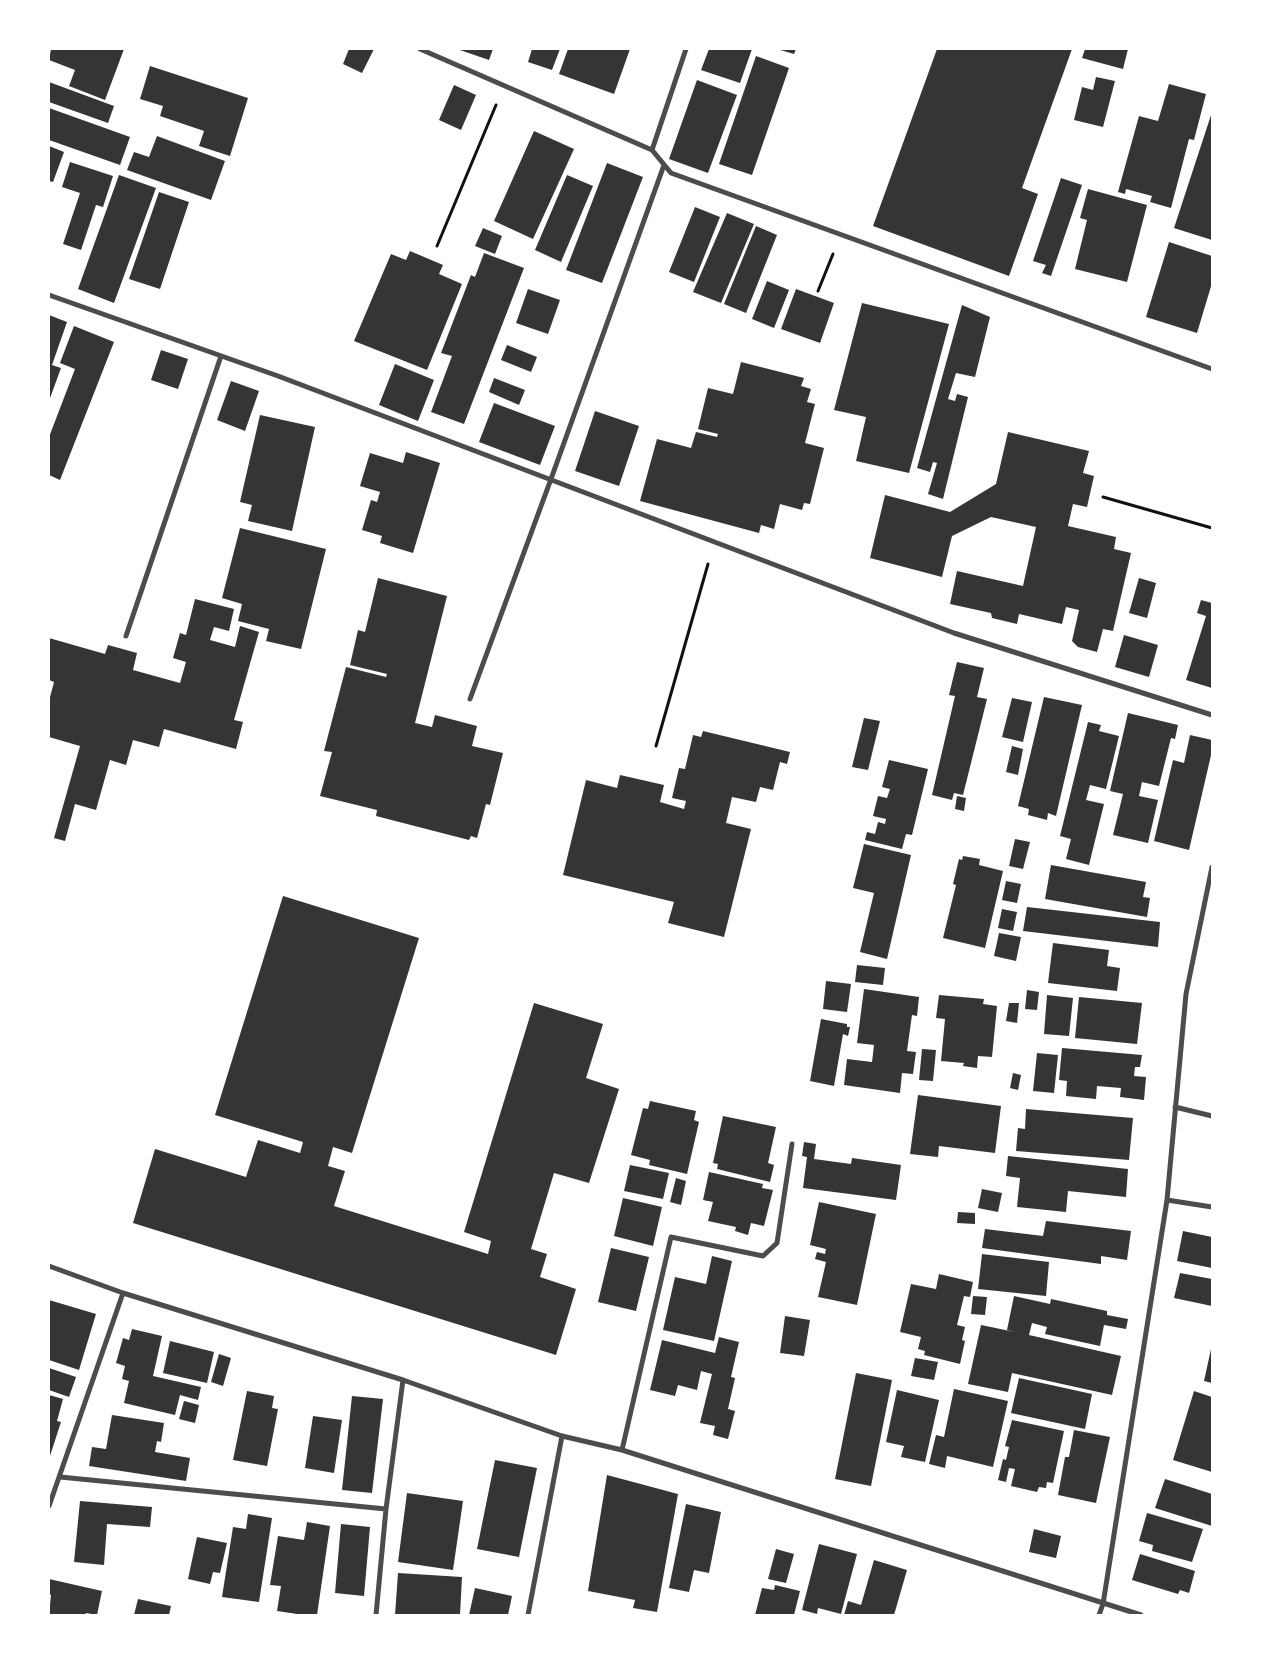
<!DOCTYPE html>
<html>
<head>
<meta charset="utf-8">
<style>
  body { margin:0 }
  #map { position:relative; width:1261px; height:1664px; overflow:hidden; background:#fff; font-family:"Work Sans",sans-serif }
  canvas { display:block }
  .frame { position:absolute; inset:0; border:50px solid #fff; pointer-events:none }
</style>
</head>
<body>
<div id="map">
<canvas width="1261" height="1664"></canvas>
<div class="frame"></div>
</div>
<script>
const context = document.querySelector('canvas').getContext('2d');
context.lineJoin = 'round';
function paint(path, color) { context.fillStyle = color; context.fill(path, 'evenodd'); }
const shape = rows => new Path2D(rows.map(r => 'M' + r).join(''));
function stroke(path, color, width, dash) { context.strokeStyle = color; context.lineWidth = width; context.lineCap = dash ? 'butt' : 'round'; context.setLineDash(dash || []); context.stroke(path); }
paint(shape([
  [51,49,124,49,105,100,69,86,75,70,49,60],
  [349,49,374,49,362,73,343,64],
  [457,49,493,49,489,60],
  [532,49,560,49,552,70,528,62],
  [568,49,630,49,614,94,559,74],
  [709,49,752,49,740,83,701,70],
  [777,49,796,49,794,54],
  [937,49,1072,49,1022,188,1038,194,1009,276,873,226],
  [1085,49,1128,49,1123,69,1082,58],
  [756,56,789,68,752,175,719,164],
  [150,66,248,98,230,156,199,146,204,131,160,116,163,106,140,99],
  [1096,77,1115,81,1103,127,1074,120,1082,87,1093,90],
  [697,80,737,95,708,173,669,159],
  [49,82,114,106,108,123,49,102],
  [1169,84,1206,94,1194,140,1189,139,1171,208,1150,202,1152,196,1126,189,1125,194,1118,192,1139,116,1158,121],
  [454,85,476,95,461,130,439,120],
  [49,108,130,137,120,165,49,140],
  [1212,112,1212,240,1174,228],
  [534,131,574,149,533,239,494,221],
  [157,136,225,161,211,200,127,170,134,152,149,157],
  [49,146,64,152,53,182,49,181],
  [70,162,113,176,103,207,96,205,81,250,63,244,80,193,62,187],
  [607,163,643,177,602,283,566,270],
  [119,175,156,188,114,303,78,289],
  [567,175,593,186,561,262,535,250],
  [1061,178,1082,185,1051,276,1042,273,1046,265,1033,261],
  [1088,189,1147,205,1127,282,1075,269,1087,220,1080,218],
  [159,192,189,202,160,289,129,279],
  [695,207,720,217,694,282,669,272],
  [727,213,754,224,721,303,693,292],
  [756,226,777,235,746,313,724,304],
  [483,228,502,236,495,254,475,246],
  [1169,242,1212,256,1212,283,1197,333,1146,317],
  [410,251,443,265,439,274,462,284,427,370,354,341,391,254,406,260],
  [484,253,524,268,464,424,431,412,452,356,441,353,471,275,475,277],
  [767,281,789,290,774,328,752,319],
  [528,289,560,300,548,334,516,323],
  [796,289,834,303,820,343,781,329],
  [862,303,949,324,909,473,856,461,866,417,834,410],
  [962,305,990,317,975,377,956,373,948,399,955,401,957,394,968,397,943,499,928,494,937,463,933,462,930,472,917,468],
  [49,315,67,322,52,365,61,368,49,401],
  [74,326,114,342,60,480,49,475,49,437,75,369,60,363],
  [507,345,537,357,531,372,501,360],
  [161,350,188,359,178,389,151,380],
  [741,362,804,378,801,386,811,389,807,402,815,404,805,443,824,448,810,504,804,503,802,510,780,504,774,529,761,525,759,533,640,501,657,439,691,448,696,432,717,437,718,434,698,429,708,388,733,394],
  [395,364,434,380,418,421,379,405],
  [494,378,525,390,519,405,489,392],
  [231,381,259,391,245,431,217,420],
  [494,403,555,426,540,465,479,442],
  [595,411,639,426,619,486,575,471],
  [260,415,315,427,292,531,248,521,252,505,240,502],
  [1008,432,1089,451,1083,473,1094,476,1087,507,1073,504,1068,526,1116,537,1114,549,1131,553,1113,631,1103,629,1097,652,1078,647,1072,641,1079,610,1066,607,1062,624,1019,614,1017,624,992,618,991,613,950,604,957,571,1023,586,1036,527,991,517,952,536,942,577,870,558,885,495,950,512,996,484],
  [406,452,440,463,413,553,380,543,382,536,362,530,371,500,377,502,380,492,360,486,370,453,403,463],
  [240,528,326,549,301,649,266,641,269,629,238,621,242,604,222,598],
  [378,578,447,596,415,723,432,727,435,715,477,726,472,746,503,753,490,805,486,804,477,838,471,836,469,840,376,816,377,810,320,796,332,752,324,751,346,667,386,677,387,674,350,665,358,630,365,632],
  [1139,578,1156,583,1147,618,1129,613],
  [195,599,234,609,229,631,214,627,210,640,235,647,240,626,259,632,234,720,243,722,236,749,164,729,159,747,133,740,126,765,110,760,96,810,75,804,65,841,54,838,80,746,49,737,49,701,54,682,49,680,49,638,105,654,108,645,137,653,133,670,180,683,186,662,173,658,180,633,186,635],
  [1201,600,1212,603,1212,688,1186,680,1206,616,1197,613],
  [1124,635,1158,645,1149,677,1115,667],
  [957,662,984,668,977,697,987,699,963,795,954,793,952,800,932,795,955,696,949,695],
  [1044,697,1082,705,1056,816,1048,813,1047,820,1028,815,1029,809,1018,806],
  [1012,698,1032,702,1023,742,1002,737],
  [1128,713,1178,725,1175,739,1171,738,1159,786,1142,782,1139,796,1158,800,1148,843,1113,835,1123,794,1110,791],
  [864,718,880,721,868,770,852,767],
  [1088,722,1101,725,1099,731,1119,736,1106,789,1090,785,1086,800,1104,804,1089,865,1066,859,1071,839,1060,836],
  [703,731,790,752,787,764,780,762,773,790,760,787,756,802,732,797,726,823,751,829,724,937,668,923,674,902,563,875,586,780,617,788,620,775,664,785,660,802,684,809,686,801,672,798,679,768,685,769,693,735,701,737],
  [1190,735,1212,740,1212,751,1189,850,1154,841,1173,760,1184,763],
  [1012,746,1023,749,1018,775,1006,772],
  [889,760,928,769,912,835,906,834,902,849,865,840,867,832,875,834,878,822,885,824,886,819,873,816,878,796,887,798,890,789,882,787],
  [957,796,966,798,964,811,955,809],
  [1015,839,1030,842,1023,869,1009,866],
  [864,844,911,855,887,959,860,952,874,893,853,888],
  [963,856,980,859,979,865,1003,871,985,948,943,938,956,885,953,884,959,859,962,860],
  [1051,865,1146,882,1143,897,1150,898,1147,917,1045,899],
  [1006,881,1021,884,1017,903,1002,900],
  [283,896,419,938,352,1153,333,1147,328,1166,345,1171,334,1206,488,1254,491,1241,464,1232,534,1003,603,1024,586,1078,619,1089,589,1183,554,1173,531,1249,547,1254,540,1277,576,1289,556,1355,133,1223,155,1149,246,1177,258,1140,300,1153,303,1142,215,1115],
  [1027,907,1160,922,1158,947,1023,931],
  [1002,909,1017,912,1013,931,998,928],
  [999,933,1021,937,1016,961,994,956],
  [1053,943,1109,950,1107,966,1120,968,1117,991,1048,983],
  [857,965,885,968,883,985,855,982],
  [826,981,851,984,847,1012,823,1009],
  [864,989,919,997,917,1016,912,1015,907,1051,916,1052,913,1074,902,1073,900,1093,844,1085,847,1059,872,1062,874,1045,857,1043],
  [1027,990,1039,992,1037,1010,1025,1009],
  [939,995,984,999,983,1004,997,1006,992,1057,978,1056,977,1068,963,1066,964,1063,941,1061,945,1019,936,1018],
  [1047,995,1073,998,1069,1036,1044,1034],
  [1079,997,1142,1003,1137,1044,1075,1038],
  [1009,1003,1019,1003,1017,1023,1006,1021],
  [821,1019,847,1024,847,1027,850,1027,848,1036,843,1034,834,1086,810,1081],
  [1062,1048,1142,1055,1140,1067,1135,1067,1134,1076,1146,1077,1144,1100,1120,1097,1121,1088,1097,1086,1096,1099,1066,1096,1067,1081,1059,1080],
  [922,1049,936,1050,933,1081,919,1080],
  [1037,1053,1058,1055,1054,1093,1033,1091],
  [1013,1073,1021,1075,1018,1090,1010,1088],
  [918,1095,1001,1106,995,1153,939,1146,938,1157,910,1154],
  [650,1101,696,1111,694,1120,699,1122,687,1174,649,1165,650,1160,631,1155,643,1108,648,1109],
  [1026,1109,1133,1118,1129,1160,1016,1151,1018,1128,1025,1129],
  [723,1116,776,1127,768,1163,774,1165,770,1182,717,1169,718,1164,713,1163],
  [804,1142,816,1144,814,1159,851,1164,852,1158,901,1165,896,1200,803,1188,807,1157,802,1156],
  [1008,1156,1128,1169,1126,1197,1068,1191,1066,1212,1017,1207,1020,1178,1006,1176],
  [630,1165,669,1173,663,1199,624,1191],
  [709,1172,763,1184,762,1188,773,1190,764,1226,751,1223,748,1235,735,1231,736,1227,708,1221,713,1202,703,1200],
  [676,1178,686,1181,681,1205,670,1202],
  [982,1189,1002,1193,998,1212,978,1208],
  [623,1198,662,1207,653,1246,614,1236],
  [819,1202,876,1214,857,1305,818,1297,826,1262,815,1259,817,1252,825,1254,826,1249,810,1245],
  [958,1212,975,1213,975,1224,957,1223],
  [1046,1221,1131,1231,1127,1260,1101,1256,1101,1264,982,1248,985,1229,1043,1236],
  [1183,1231,1212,1237,1212,1268,1177,1261],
  [611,1248,649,1257,636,1311,598,1302],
  [982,1254,1049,1262,1046,1296,978,1289],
  [712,1256,732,1261,714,1341,663,1330,675,1277,706,1284],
  [1180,1273,1212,1279,1212,1306,1174,1298],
  [939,1274,973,1282,970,1297,964,1296,957,1325,965,1327,962,1340,965,1341,960,1364,924,1355,925,1351,918,1349,921,1337,900,1332,911,1284,936,1289],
  [973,1296,987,1297,985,1315,971,1314],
  [1014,1296,1050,1304,1051,1299,1107,1311,1107,1315,1128,1319,1126,1329,1104,1325,1100,1346,1045,1334,1047,1327,1032,1323,1029,1335,1121,1356,1112,1395,1012,1373,1008,1392,968,1384,981,1325,1015,1332,1007,1330],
  [49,1300,96,1314,79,1370,49,1360],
  [785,1316,810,1320,804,1356,780,1353],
  [132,1329,162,1336,153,1376,201,1387,198,1400,180,1395,175,1415,124,1403,129,1381,122,1379,125,1366,116,1363,123,1338,129,1340],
  [719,1337,739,1342,731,1377,735,1378,728,1409,735,1411,728,1439,713,1435,715,1426,700,1423,712,1374,701,1371,697,1390,678,1385,675,1396,650,1390,662,1340,715,1353],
  [170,1341,214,1352,207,1383,163,1373],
  [1211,1349,1212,1349,1212,1383,1204,1381],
  [219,1354,231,1358,223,1386,211,1382],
  [915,1358,938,1362,934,1380,911,1376],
  [49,1368,76,1377,69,1397,49,1390],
  [856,1373,892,1380,871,1486,835,1479],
  [1019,1378,1092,1394,1085,1429,1011,1413],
  [954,1389,1008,1401,993,1467,947,1456,945,1468,929,1464,936,1435,944,1437],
  [897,1390,939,1400,925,1462,901,1457,904,1446,886,1442],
  [247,1391,274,1396,272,1408,278,1409,267,1466,233,1460],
  [1194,1391,1212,1397,1212,1472,1173,1460],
  [49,1395,63,1399,57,1421,61,1422,49,1459],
  [352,1396,383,1399,372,1493,342,1490],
  [184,1401,199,1405,195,1423,179,1419],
  [112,1415,164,1423,161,1442,157,1441,155,1452,190,1458,186,1481,89,1466,92,1447,106,1449],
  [313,1416,342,1420,334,1473,305,1468],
  [1012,1420,1064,1431,1053,1483,1047,1482,1046,1488,1039,1487,1037,1492,1011,1486,1015,1469,1009,1468,1006,1482,998,1480,1003,1459,1006,1460,1009,1447,1005,1446],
  [1074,1430,1110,1437,1096,1503,1058,1495,1065,1457,1069,1457],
  [495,1460,537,1468,519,1557,477,1549],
  [607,1475,678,1494,657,1612,633,1608,635,1600,588,1591],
  [1165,1479,1212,1494,1212,1526,1155,1508],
  [407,1493,463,1501,453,1570,398,1562],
  [80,1501,152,1507,150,1527,107,1524,104,1565,74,1562],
  [686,1504,721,1512,709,1573,694,1570,689,1592,669,1588],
  [1147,1513,1203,1529,1192,1562,1152,1551,1153,1545,1139,1541],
  [248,1514,272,1518,259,1602,222,1597,233,1527,246,1529],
  [307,1522,330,1526,317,1615,304,1615,277,1611,281,1586,270,1585,278,1536,304,1540],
  [341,1524,370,1527,364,1596,335,1593],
  [1034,1529,1061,1536,1056,1558,1029,1552],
  [197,1537,227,1543,220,1573,213,1572,210,1584,188,1579],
  [819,1544,857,1554,841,1614,818,1608,817,1614,802,1610],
  [776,1549,794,1554,786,1583,768,1579],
  [1140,1554,1195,1571,1189,1593,1180,1590,1178,1594,1132,1580],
  [874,1560,907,1570,894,1615,844,1615,848,1601,861,1605],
  [398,1573,462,1577,460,1615,395,1615],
  [49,1579,102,1591,97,1615,86,1613,85,1615,49,1615,51,1595,49,1594],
  [775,1585,800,1591,794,1615,755,1615,762,1588,774,1590],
  [475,1588,512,1596,508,1615,469,1615],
  [138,1599,171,1606,169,1615,134,1615]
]), '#353535');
stroke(shape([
  [437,246,496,105],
  [818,291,833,254],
  [1103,497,1212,528],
  [656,746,708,564]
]), '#111', 3);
stroke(shape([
  [420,49,652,150,671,173,1212,369],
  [652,150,686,49],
  [49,295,278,376,954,633,1212,715],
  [126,636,221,356],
  [470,699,551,479,664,165],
  [1175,1107,1212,1116],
  [1167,1200,1212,1207],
  [49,1266,123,1293,403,1380,562,1436,622,1450,1141,1615],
  [622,1450,671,1237,763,1256,777,1243,792,1144],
  [60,1477,386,1509],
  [49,1506,123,1293],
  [376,1615,386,1509,403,1380],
  [528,1615,562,1436],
  [1099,1615,1103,1604,1167,1200,1186,994,1212,867]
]), '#4c4c4c', 5);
</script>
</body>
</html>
